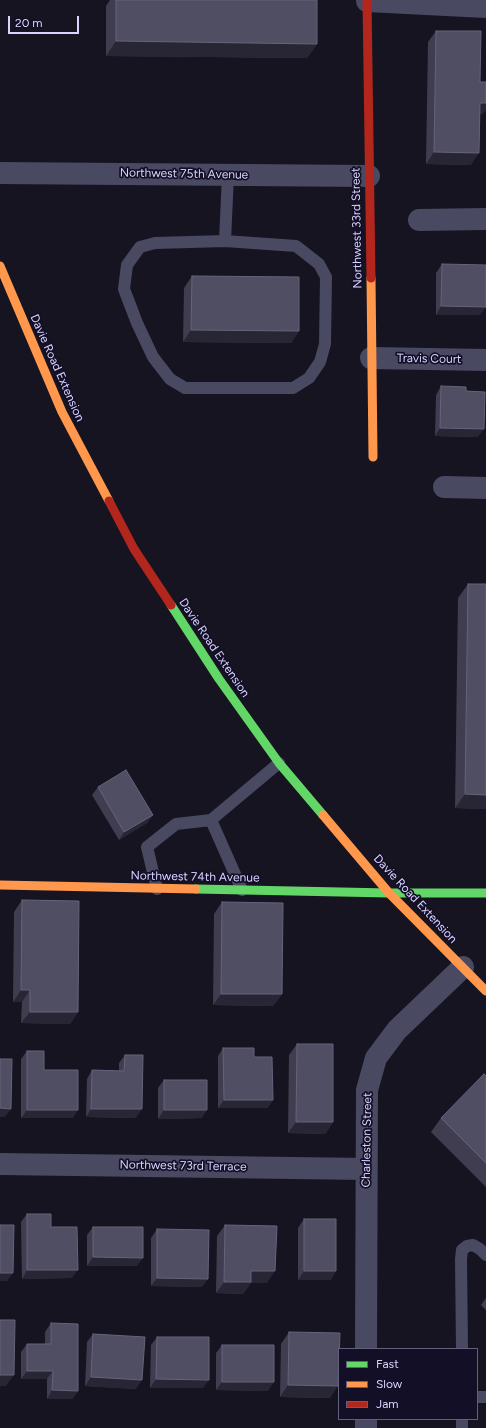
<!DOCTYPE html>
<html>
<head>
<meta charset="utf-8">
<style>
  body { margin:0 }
  #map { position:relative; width:486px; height:1428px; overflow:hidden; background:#161421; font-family:Figtree,sans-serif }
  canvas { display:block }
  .legend { position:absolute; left:338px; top:1348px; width:140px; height:72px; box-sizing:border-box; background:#130f26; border:1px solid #625e7d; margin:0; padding:5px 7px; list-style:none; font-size:12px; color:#d9d4ff }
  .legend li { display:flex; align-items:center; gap:8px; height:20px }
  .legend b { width:20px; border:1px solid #625e7d }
  .scale { position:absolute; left:8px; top:16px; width:71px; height:18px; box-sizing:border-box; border:2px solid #d9d4ff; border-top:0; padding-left:5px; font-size:12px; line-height:14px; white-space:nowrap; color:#d9d4ff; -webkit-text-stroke:3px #130f26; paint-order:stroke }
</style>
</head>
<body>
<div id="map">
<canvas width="486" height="1428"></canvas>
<ul class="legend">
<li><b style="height:5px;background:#63d668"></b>Fast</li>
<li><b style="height:5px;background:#ff974d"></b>Slow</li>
<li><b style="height:5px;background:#b3261e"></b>Jam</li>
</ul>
<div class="scale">20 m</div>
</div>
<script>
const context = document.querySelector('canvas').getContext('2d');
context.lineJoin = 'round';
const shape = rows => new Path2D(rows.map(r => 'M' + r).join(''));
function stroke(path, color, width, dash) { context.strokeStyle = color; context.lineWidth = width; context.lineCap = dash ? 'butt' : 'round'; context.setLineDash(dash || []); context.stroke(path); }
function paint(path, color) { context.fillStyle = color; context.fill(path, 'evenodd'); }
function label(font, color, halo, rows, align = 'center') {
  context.font = font + ' Figtree,sans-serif'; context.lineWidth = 3.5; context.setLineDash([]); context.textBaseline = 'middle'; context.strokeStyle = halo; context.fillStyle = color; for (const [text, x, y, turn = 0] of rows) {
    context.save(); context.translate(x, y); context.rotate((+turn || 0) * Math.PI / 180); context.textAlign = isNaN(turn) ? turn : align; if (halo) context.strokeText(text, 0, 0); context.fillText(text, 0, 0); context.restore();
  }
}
stroke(shape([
  [225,241,296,246,319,264,326,277,325,344,320,362,309,378,293,388,185,388,170,379,153,357,137,323,124,289,127,265,140,247,155,243,225,241],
  [225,241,228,175],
  [211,820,279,763],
  [157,889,147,847,176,824,211,820,242,890],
  [462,1349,461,1259,462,1250,467,1246,473,1245,480,1249,486,1255],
  [477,1397,486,1397],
  [462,1419,462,1428]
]), '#4a4962', 12);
stroke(shape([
  [367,1,486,7],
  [0,173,369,176],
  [419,220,486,219],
  [371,358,486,360],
  [444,487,486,488],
  [0,1164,366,1169],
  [366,1349,367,1090,376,1058,397,1030,463,967],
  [366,1428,366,1419]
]), '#4a4962', 22);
stroke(shape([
  [171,605,219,679,279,763,323,815],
  [196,889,389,893,486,893]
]), '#63d668', 9);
stroke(shape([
  [0,266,62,412,109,501],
  [371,278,373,457],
  [323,815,389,893,486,991],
  [0,885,196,889]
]), '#ff974d', 9);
stroke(shape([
  [367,0,371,278],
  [109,501,134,549,171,605]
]), '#b3261e', 9);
paint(shape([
  [110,0,317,0,317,44,307,58,106,56,106,6],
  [436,31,480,82,483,114,480,114,471,165,426,164,428,42],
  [442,264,480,315,436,315,436,273],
  [192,276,299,331,291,343,183,342,184,288],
  [441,386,466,391,478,437,435,436,436,395],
  [468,584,486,584,486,809,455,808,458,598],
  [98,787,153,815,147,823,119,840,92,795],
  [22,900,78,1012,70,1024,21,1023,22,1002,13,1002,14,912],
  [222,902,282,994,273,1006,213,1005,214,914],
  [297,1044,333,1122,325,1134,288,1133,289,1055],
  [223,1048,254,1057,273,1100,267,1108,218,1108,218,1056],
  [27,1051,44,1070,73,1118,21,1118,21,1059],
  [125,1055,136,1118,86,1117,87,1079,92,1070,119,1071,119,1063],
  [486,1076,486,1187,431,1132,441,1118],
  [164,1080,202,1118,158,1119,158,1088],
  [27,1214,51,1227,72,1278,22,1279,21,1222],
  [304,1219,331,1280,298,1280,298,1228],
  [225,1225,267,1283,251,1283,243,1294,216,1293,217,1236],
  [93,1227,137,1266,87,1266,87,1235],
  [157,1229,202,1287,151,1286,151,1238],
  [486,1298,486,1310,481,1305],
  [51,1323,78,1391,72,1399,47,1399,47,1379,21,1379,21,1352,27,1344,45,1344,45,1332],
  [289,1332,330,1398,280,1397,281,1344],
  [93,1334,136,1389,85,1386,87,1342],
  [157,1337,203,1388,150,1388,151,1345],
  [222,1345,268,1391,216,1390,216,1353]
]), '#403d50');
paint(shape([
  [116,41,317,44,307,58,106,56],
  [480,103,486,103,486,110,483,114,472,114],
  [434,152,479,153,471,165,426,164],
  [441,306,486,307,480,315,436,315],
  [191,330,299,331,291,343,183,342],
  [440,428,484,429,478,437,435,436],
  [465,794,486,795,486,809,455,808],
  [153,815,147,823,119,840,124,832],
  [21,990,30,990,22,1002,13,1002],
  [221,994,282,994,273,1006,213,1005],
  [30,1012,78,1012,70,1024,21,1023],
  [224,1100,273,1100,267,1108,218,1108],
  [0,1108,11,1109,5,1117,0,1117],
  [91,1109,142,1109,136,1118,86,1117],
  [27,1110,78,1110,73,1118,21,1118],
  [164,1110,207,1110,202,1118,158,1119],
  [296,1122,333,1122,325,1134,288,1133],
  [93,1257,143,1258,137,1266,87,1266],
  [27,1270,78,1270,72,1278,22,1279],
  [251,1271,275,1271,267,1283,251,1283,243,1294,216,1293,224,1282],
  [304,1271,336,1271,331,1280,298,1280],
  [0,1273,13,1273,7,1281,0,1281],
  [157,1278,208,1279,202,1287,151,1286],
  [27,1371,53,1371,47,1379,21,1379],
  [0,1375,14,1375,6,1386,0,1386],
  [91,1377,142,1380,136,1389,85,1386],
  [156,1379,209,1380,203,1388,150,1388],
  [222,1382,274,1382,268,1391,216,1390],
  [288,1385,338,1386,330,1398,280,1397],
  [52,1390,78,1391,72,1399,47,1399]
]), '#282635');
const building = shape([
  [116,0,317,0,317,44,116,41,116,0],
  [436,31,481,31,480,82,486,82,486,103,480,103,479,153,434,152,436,31],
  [442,264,486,265,486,307,441,306,442,264],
  [192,276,299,277,299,331,191,330,192,276],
  [441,386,466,387,466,391,485,392,484,429,440,428,441,386],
  [468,584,486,584,486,795,465,794,468,584],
  [126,770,153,815,124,832,98,787,126,770],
  [22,900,79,901,78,1012,30,1012,30,990,21,990,22,900],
  [222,902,283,903,282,994,221,994,222,902],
  [297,1044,333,1044,333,1122,296,1122,297,1044],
  [223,1048,254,1048,254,1057,272,1057,273,1100,224,1100,223,1048],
  [27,1051,44,1051,44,1070,78,1070,78,1110,27,1110,27,1051],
  [125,1055,143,1055,142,1109,91,1109,92,1070,124,1071,125,1055],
  [0,1059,12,1059,11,1109,0,1108,0,1059],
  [484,1074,486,1076,486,1163,441,1118,484,1074],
  [164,1080,207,1080,207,1110,164,1110,164,1080],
  [27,1214,51,1214,51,1227,77,1227,78,1270,27,1270,27,1214],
  [304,1219,336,1219,336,1271,304,1271,304,1219],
  [0,1225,14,1225,13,1273,0,1273,0,1225],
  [225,1225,277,1226,275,1271,251,1271,251,1282,224,1282,225,1225],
  [93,1227,143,1227,143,1258,93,1257,93,1227],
  [157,1229,209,1230,208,1279,157,1278,157,1229],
  [0,1320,15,1320,14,1375,0,1375,0,1320],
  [51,1323,78,1324,78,1391,52,1390,53,1371,27,1371,27,1344,51,1344,51,1323],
  [289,1332,340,1333,338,1386,288,1385,289,1332],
  [93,1334,145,1337,142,1380,91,1377,93,1334],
  [157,1337,209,1337,209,1380,156,1379,157,1337],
  [222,1345,274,1345,274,1382,222,1382,222,1345]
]);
paint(building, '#504e63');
stroke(building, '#66637b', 1);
label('12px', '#d9d4ff', '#130f26', [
  ["Northwest 75th Avenue",184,174,1],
  ["Northwest 33rd Street",357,228,-91],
  ["Travis Court",429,359,1],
  ["Davie Road Extension",57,368,66],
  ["Davie Road Extension",214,648,56],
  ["Northwest 74th Avenue",195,877,1],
  ["Davie Road Extension",415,899,47],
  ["Charleston Street",367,1140,-89],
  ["Northwest 73rd Terrace",183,1166,1]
]);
</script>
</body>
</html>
